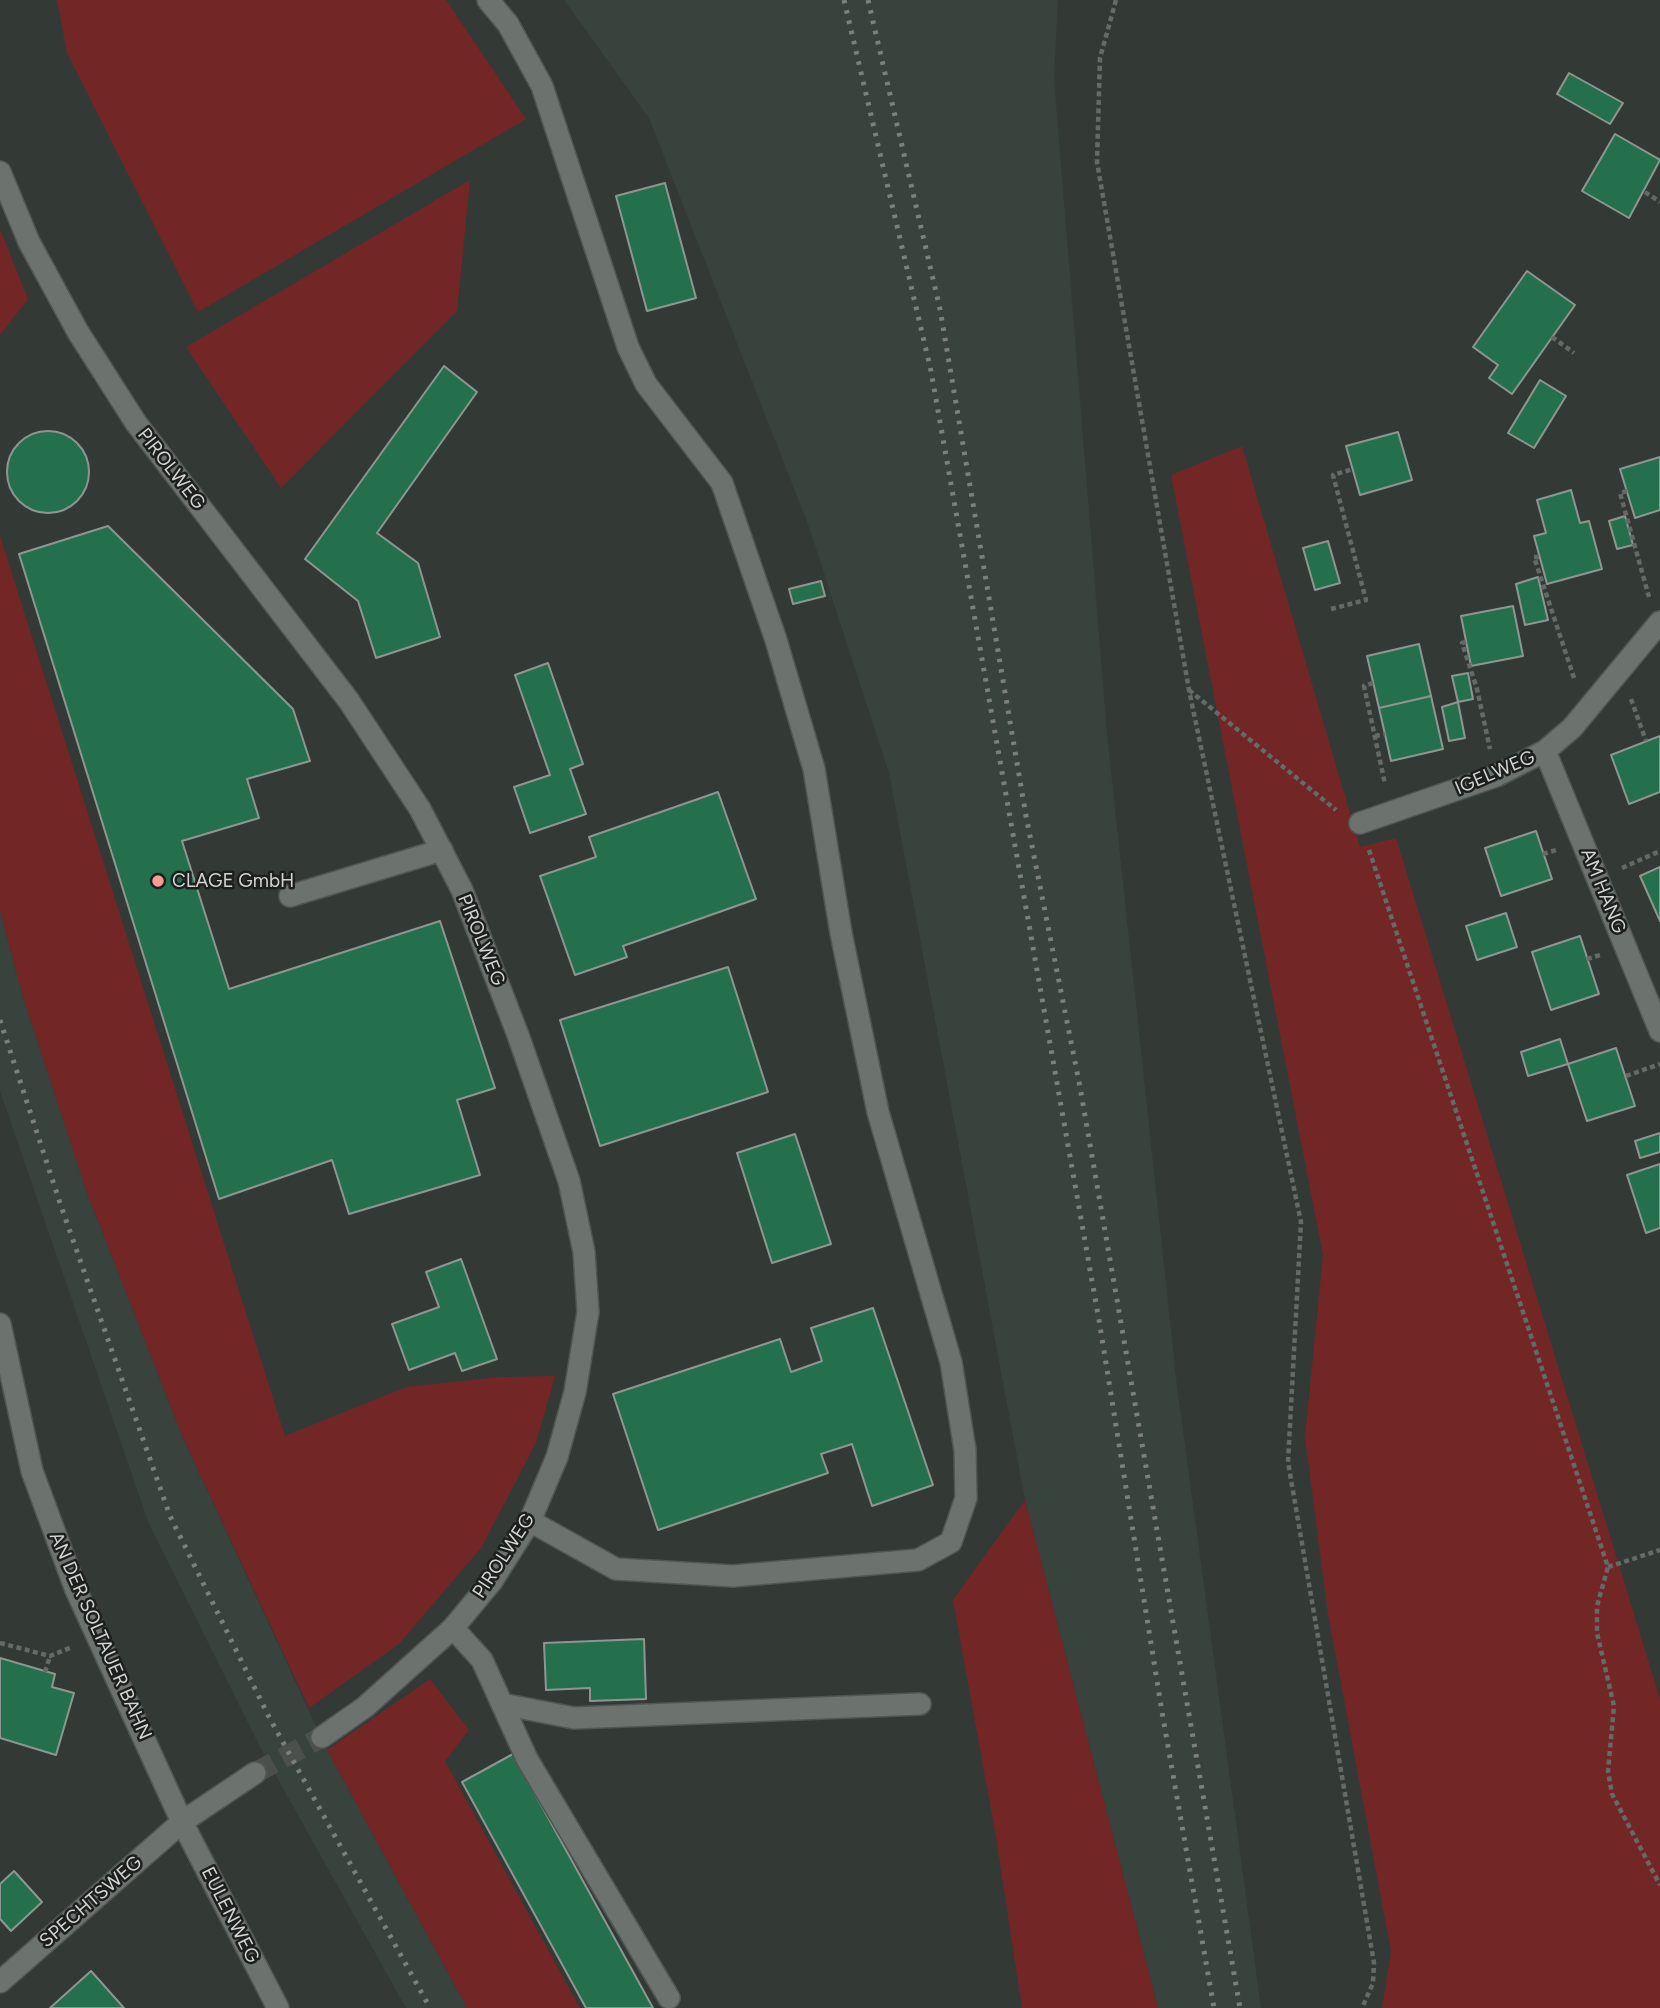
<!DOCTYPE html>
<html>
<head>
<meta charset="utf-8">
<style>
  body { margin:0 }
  canvas { display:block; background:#333935 }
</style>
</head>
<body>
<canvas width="1660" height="2008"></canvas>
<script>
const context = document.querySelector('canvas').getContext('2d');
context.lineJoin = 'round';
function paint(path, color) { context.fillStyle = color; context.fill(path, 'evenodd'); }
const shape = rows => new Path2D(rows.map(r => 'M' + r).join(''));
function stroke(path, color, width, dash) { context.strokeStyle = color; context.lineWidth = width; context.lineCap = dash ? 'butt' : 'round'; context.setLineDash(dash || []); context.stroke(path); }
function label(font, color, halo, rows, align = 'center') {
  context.font = font + ' Figtree,sans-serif'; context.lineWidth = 5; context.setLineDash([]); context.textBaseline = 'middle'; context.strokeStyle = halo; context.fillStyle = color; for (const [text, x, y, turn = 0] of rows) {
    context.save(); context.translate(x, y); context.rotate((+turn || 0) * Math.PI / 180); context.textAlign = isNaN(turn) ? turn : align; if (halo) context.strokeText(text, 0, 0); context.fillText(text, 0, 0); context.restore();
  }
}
paint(shape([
  [564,0,1058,0,1054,79,1107,734,1177,1386,1261,2008,1158,2008,1025,1500,889,773,809,527,649,118],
  [0,910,22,994,87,1193,183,1438,327,1750,467,2008,406,2008,261,1749,149,1524,0,1091]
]), '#37433c');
paint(shape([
  [57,0,446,0,526,119,198,312,67,53],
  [470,180,457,311,281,488,186,347],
  [0,229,28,299,0,335],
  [1242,446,1360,847,1396,838,1660,1699,1660,2008,1382,2008,1391,1951,1328,1614,1305,1437,1323,1255,1171,475],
  [0,536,285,1436,406,1387,499,1377,555,1376,536,1443,481,1548,399,1644,309,1708,183,1438,87,1193,22,994,0,910],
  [1025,1500,1158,2008,1022,2008,996,1837,953,1600],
  [430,1679,469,1730,445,1761,580,2008,467,2008,327,1750]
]), '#732626');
const building = shape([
  [1569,73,1623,103,1610,124,1557,94,1569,73],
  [1615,134,1660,160,1629,218,1582,191,1615,134],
  [665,183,696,298,647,311,616,196,665,183],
  [1527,271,1575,305,1512,394,1489,378,1498,365,1473,347,1527,271],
  [444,366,477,392,377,533,418,563,440,637,376,658,358,601,305,559,444,366],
  [1540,380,1566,396,1534,448,1508,433,1540,380],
  '7 472a41 41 0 1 1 82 0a41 41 0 1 1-82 0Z',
  [1398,432,1412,480,1360,495,1346,446,1398,432],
  [1660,457,1660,510,1635,518,1620,469,1660,457],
  [1571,490,1580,523,1589,521,1602,569,1547,584,1534,536,1546,533,1537,500,1571,490],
  [1625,516,1633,545,1617,549,1609,521,1625,516],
  [108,526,293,709,310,761,247,779,259,818,182,841,229,989,440,921,495,1088,457,1100,480,1175,349,1214,332,1160,219,1199,19,554,108,526],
  [1328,541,1340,583,1315,590,1303,548,1328,541],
  [1538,577,1548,620,1525,625,1516,584,1538,577],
  [821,581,825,596,793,604,789,589,821,581],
  [1513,606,1523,656,1471,666,1461,616,1513,606],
  [1419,644,1431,696,1379,708,1367,656,1419,644],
  [548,663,583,764,570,769,586,814,530,833,514,787,550,775,515,675,548,663],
  [1468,673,1473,699,1458,702,1452,676,1468,673],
  [1431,696,1443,749,1391,761,1379,708,1431,696],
  [1458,702,1465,738,1449,741,1442,707,1458,702],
  [1660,736,1660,792,1629,804,1611,755,1660,736],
  [718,792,756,899,623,946,627,957,575,975,540,876,596,857,589,837,718,792],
  [1536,831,1552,879,1501,896,1485,848,1536,831],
  [1660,867,1660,921,1640,876,1660,867],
  [1506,913,1517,947,1477,960,1466,926,1506,913],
  [1580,936,1599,994,1551,1010,1532,952,1580,936],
  [728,967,768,1092,600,1146,560,1020,728,967],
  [1560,1039,1568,1064,1528,1076,1521,1052,1560,1039],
  [1616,1048,1635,1106,1587,1121,1568,1064,1616,1048],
  [1660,1133,1660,1152,1640,1158,1635,1141,1660,1133],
  [795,1134,831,1244,772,1263,737,1153,795,1134],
  [1660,1164,1660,1228,1646,1233,1627,1175,1660,1164],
  [461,1259,497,1359,462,1371,455,1353,409,1370,392,1324,439,1307,426,1272,461,1259],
  [873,1308,933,1485,872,1506,852,1444,821,1454,828,1473,658,1530,613,1394,780,1339,791,1372,822,1361,811,1328,873,1308],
  [644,1639,646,1699,590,1701,590,1688,546,1690,544,1643,644,1639],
  [0,1658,55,1674,52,1687,74,1693,56,1755,0,1738,0,1658],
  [513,1754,653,2008,586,2008,462,1782,513,1754],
  [14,1871,42,1902,11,1931,0,1919,0,1884,14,1871],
  [91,1971,124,2008,50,2008,91,1971]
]);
paint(building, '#24704d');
stroke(building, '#8f9692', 2);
stroke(shape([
  [255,1773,322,1737]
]), '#4b504d', 21, [21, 10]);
const lane = shape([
  [488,0,508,24,542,86,628,347,646,384,722,483,776,640,814,769,841,933,878,1112,951,1362,965,1450,966,1498,951,1542,918,1560,733,1576,616,1569,530,1521],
  [290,896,442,850],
  [453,1628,482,1660,502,1704,574,1718,920,1704],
  [502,1704,527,1759,669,1998]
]);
const street = shape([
  [0,172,29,242,78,332,136,423,349,701,420,809,462,890,518,1035,569,1181,584,1252,588,1312,575,1392,557,1457,530,1521,492,1581,453,1628,365,1707,322,1737],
  [1545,751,1660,1031],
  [1360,823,1496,776,1545,751,1572,728,1660,622],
  [0,1324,32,1471,76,1590,182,1822,278,2008],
  [0,1982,182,1822,255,1773]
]);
stroke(lane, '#525653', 24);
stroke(street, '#525653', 24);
stroke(shape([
  [1116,0,1100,58,1097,162,1189,690,1301,1222,1288,1462,1374,1963,1373,1983,1362,2008],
  [1645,192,1660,202],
  [1552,337,1574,353],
  [1627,491,1620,493,1649,597],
  [1539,557,1534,557,1575,681],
  [1331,609,1366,600,1333,475,1353,469],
  [1466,642,1462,643,1477,689,1490,749],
  [1373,683,1364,686,1385,784],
  [1189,690,1336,810],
  [1631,699,1646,741],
  [1375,736,1385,734],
  [1369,850,1608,1567,1597,1606,1597,1633,1614,1706,1608,1771,1612,1794,1660,1885],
  [1543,854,1556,850],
  [1622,868,1660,851],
  [1587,959,1600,955],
  [1626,1076,1660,1064],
  [1608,1567,1660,1550],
  [0,1643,50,1656,72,1647],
  [45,1672,50,1656]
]), '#656a67', 4.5, [5, 3.5]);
stroke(lane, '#6c736f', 21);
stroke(street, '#6c736f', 21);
stroke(shape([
  [844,0,931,371,1100,1326,1162,1712,1214,2008],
  [868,0,940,309,1026,816,1080,1087,1240,2008],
  [0,1020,61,1206,170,1516,269,1717,430,2008]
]), '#7c807d', 5, [3.5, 7]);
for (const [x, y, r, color] of [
  [158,881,7,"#f59c95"]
]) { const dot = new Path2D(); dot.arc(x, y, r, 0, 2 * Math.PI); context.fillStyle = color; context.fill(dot); stroke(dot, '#1d1f1e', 2.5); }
label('19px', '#d1d4d2', '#1d1f1e', [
  ["PIROLWEG",171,469,52],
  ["IGELWEG",1495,773,-23],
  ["AM HANG",1603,891,68],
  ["PIROLWEG",481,940,68],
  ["PIROLWEG",504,1556,-57],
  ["AN DER SOLTAUER BAHN",100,1636,66],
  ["SPECHTSWEG",91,1902,-41],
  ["EULENWEG",230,1915,63]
]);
label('19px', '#d1d4d2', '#1d1f1e', [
  ["CLAGE GmbH",172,881]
], 'left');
</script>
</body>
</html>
